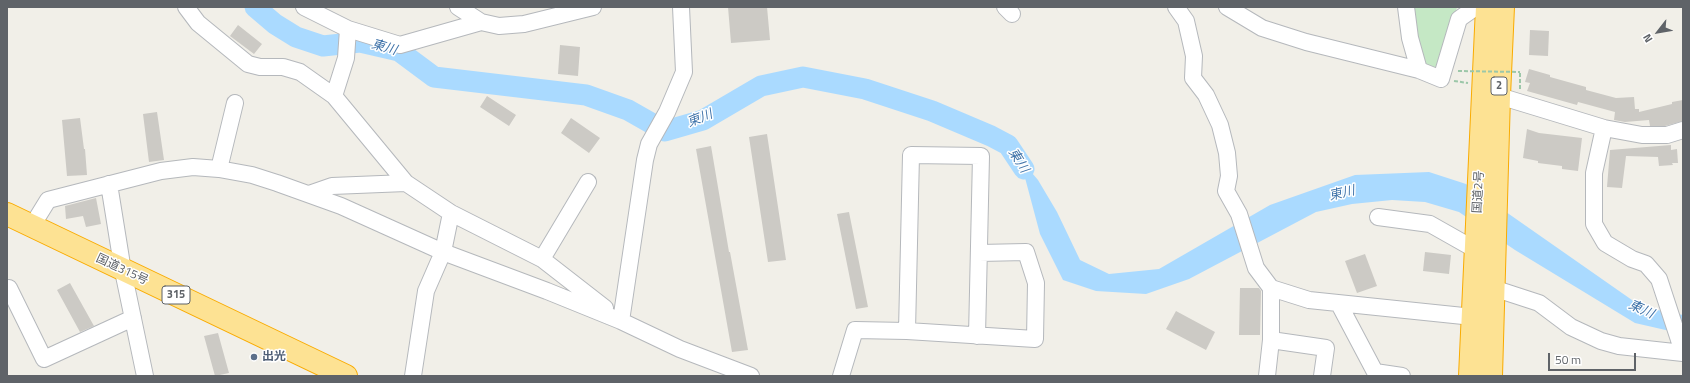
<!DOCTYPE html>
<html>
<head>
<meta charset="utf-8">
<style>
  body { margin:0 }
  #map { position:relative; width:1690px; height:383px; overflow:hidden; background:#f1efe8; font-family:"Titillium Web",sans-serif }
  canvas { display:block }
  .frame { position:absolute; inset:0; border:8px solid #5f6368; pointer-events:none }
  .north { position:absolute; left:1638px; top:12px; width:40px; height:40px; -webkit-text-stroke:3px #fff; paint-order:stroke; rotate:239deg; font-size:11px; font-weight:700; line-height:16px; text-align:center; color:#5f6368 }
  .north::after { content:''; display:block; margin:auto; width:14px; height:18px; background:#5f6368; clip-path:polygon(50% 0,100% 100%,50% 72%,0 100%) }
  .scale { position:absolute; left:1548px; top:353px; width:88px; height:18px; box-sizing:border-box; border:2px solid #5f6368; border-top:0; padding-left:5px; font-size:12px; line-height:14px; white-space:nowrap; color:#5f6368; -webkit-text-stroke:3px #fff; paint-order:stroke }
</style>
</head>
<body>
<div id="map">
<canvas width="1690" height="383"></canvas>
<div class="frame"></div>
<div class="north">N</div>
<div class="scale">50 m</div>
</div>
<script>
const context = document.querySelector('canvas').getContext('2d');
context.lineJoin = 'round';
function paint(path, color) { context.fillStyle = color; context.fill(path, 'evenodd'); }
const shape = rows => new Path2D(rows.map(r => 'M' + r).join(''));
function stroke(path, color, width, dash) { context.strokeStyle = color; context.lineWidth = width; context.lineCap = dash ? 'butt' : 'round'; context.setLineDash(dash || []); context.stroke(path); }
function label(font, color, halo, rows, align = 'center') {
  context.font = font + ' "Titillium Web","Noto Sans JP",sans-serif'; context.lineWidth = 3; context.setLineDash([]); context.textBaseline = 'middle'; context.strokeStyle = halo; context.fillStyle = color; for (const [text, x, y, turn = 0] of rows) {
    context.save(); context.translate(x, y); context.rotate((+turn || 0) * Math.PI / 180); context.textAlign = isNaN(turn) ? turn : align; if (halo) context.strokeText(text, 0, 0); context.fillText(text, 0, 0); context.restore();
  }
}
paint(shape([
  [1409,7,1457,7,1440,75,1422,68]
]), '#c5e8c5');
paint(shape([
  [1008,145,1038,180,1057,212,1080,260,1109,274,1159,269,1270,205,1355,175,1429,172,1466,184,1642,307,1683,315,1683,334,1635,323,1515,250,1459,212,1425,202,1392,200,1352,204,1316,212,1189,279,1146,294,1096,291,1063,280,1040,234,1024,174]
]), '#aadaff');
stroke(shape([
  [255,7,275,24,296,37,323,46,360,42,399,51,434,77,586,95,628,110,665,131,703,120,761,86,803,77,865,89,932,111,991,136,1008,145,1024,169]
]), '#aadaff', 21);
paint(shape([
  [728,7,767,7,770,40,731,43],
  [238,25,262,44,254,54,230,36],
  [1530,30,1549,31,1548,56,1529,55],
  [560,45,580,47,578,76,558,74],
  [1529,69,1550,75,1550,77,1586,87,1586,90,1616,98,1634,97,1635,109,1639,109,1639,112,1672,104,1672,102,1683,100,1683,121,1665,126,1650,126,1649,120,1625,122,1614,120,1615,112,1578,102,1577,105,1527,91,1530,83,1525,82],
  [487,96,516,115,509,126,480,107],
  [157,112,164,160,149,162,143,114],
  [80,118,84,149,85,149,87,175,67,176,62,120],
  [571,118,600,138,589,153,561,133],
  [1527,129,1539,133,1582,138,1578,171,1562,169,1562,166,1538,163,1538,161,1523,158],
  [767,134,786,260,768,262,749,137],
  [1671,145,1671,150,1677,149,1678,163,1672,163,1673,165,1659,166,1658,157,1626,156,1622,188,1607,187,1610,150],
  [711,146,729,252,730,252,748,350,732,352,696,149],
  [96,198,101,224,86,227,83,216,66,219,65,206],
  [849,212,868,307,856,309,837,214],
  [1425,252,1451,255,1449,274,1423,271],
  [1365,254,1377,286,1357,293,1345,261],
  [70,283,94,326,80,332,57,290],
  [1240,288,1259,288,1261,291,1260,335,1239,335],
  [1176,311,1215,332,1206,350,1166,329],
  [218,333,229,373,215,376,204,336]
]), '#cccac5');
const minor = shape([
  [186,7,198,23,248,64,260,67,283,67,300,72,334,96,406,183,451,213,542,259,605,308],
  [304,7,348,29,400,45,481,22],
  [458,7,481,22,499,26,524,24,593,7],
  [1005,7,1012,14],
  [1176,7,1186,21,1194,56,1193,78,1206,95,1220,125,1227,153,1229,176,1226,191,1239,214,1256,268,1271,288,1271,340,1267,376],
  [1227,7,1262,28,1306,42,1419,70,1441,79,1459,19,1476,7],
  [1406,7,1410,38,1419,70],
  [334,96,346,58,348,29],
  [1499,96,1604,128,1642,135,1667,135,1683,130],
  [1604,128,1594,173,1594,224,1605,243,1632,259,1646,264,1659,279,1683,352],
  [219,169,235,103],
  [109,184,123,271,145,376],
  [309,194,332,186,406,183],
  [1378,217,1430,224,1476,250,1480,258],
  [32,226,48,200,161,171,193,167,219,169,252,175,277,183,341,206,443,252,547,291,621,321,680,349,751,376],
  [542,259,588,182],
  [1489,280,1493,288,1539,303,1571,327,1601,341,1619,346,1683,353],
  [9,288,44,359,133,318],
  [1271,288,1309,300,1473,317],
  [1339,304,1375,372,1402,376],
  [621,321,645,160,649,144,667,112,684,72,681,7],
  [907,331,911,155,981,156,977,336],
  [1271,340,1326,348,1322,376],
  [413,376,426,291,443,252,451,213],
  [841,376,855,330,907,331,1035,339,1036,283,1026,252,979,253]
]);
const highway = shape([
  [7,214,346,376],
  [1470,376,1487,7],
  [1491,376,1499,96,1503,7]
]);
stroke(minor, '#b5b8bc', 18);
stroke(highway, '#f9ab00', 24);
stroke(shape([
  [1454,81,1468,83],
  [1520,89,1520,72]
]), '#9cc7a9', 2, [4, 2]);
stroke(minor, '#fff', 16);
stroke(highway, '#fde293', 22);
stroke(shape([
  [1458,71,1520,72]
]), '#9cc7a9', 2, [4, 2]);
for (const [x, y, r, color] of [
  [254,357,4,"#5c6f8a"]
]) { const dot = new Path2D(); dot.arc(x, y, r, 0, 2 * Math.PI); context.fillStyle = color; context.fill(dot); stroke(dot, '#fff', 1.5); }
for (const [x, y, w] of [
  [1499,86,16],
  [176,295,28]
]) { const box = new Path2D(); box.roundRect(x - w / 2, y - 9, w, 18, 3); context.fillStyle = '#fff'; context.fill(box); stroke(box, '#5f6368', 1); }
label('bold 11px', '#5f6368', null, [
  ["2",1499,86],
  ["315",176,295]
]);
label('12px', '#5f6368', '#fff', [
  ["国道2号",1479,192,-87],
  ["国道315号",122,270,25]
]);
label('bold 12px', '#4e5e75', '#fff', [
  ["出光",262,357]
], 'left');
label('italic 13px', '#4174aa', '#fff', [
  ["東川",384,48,16],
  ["東川",700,119,-22],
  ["東川",1018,161,57],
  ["東川",1342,194,-13],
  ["東川",1641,310,24]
]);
</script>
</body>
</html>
